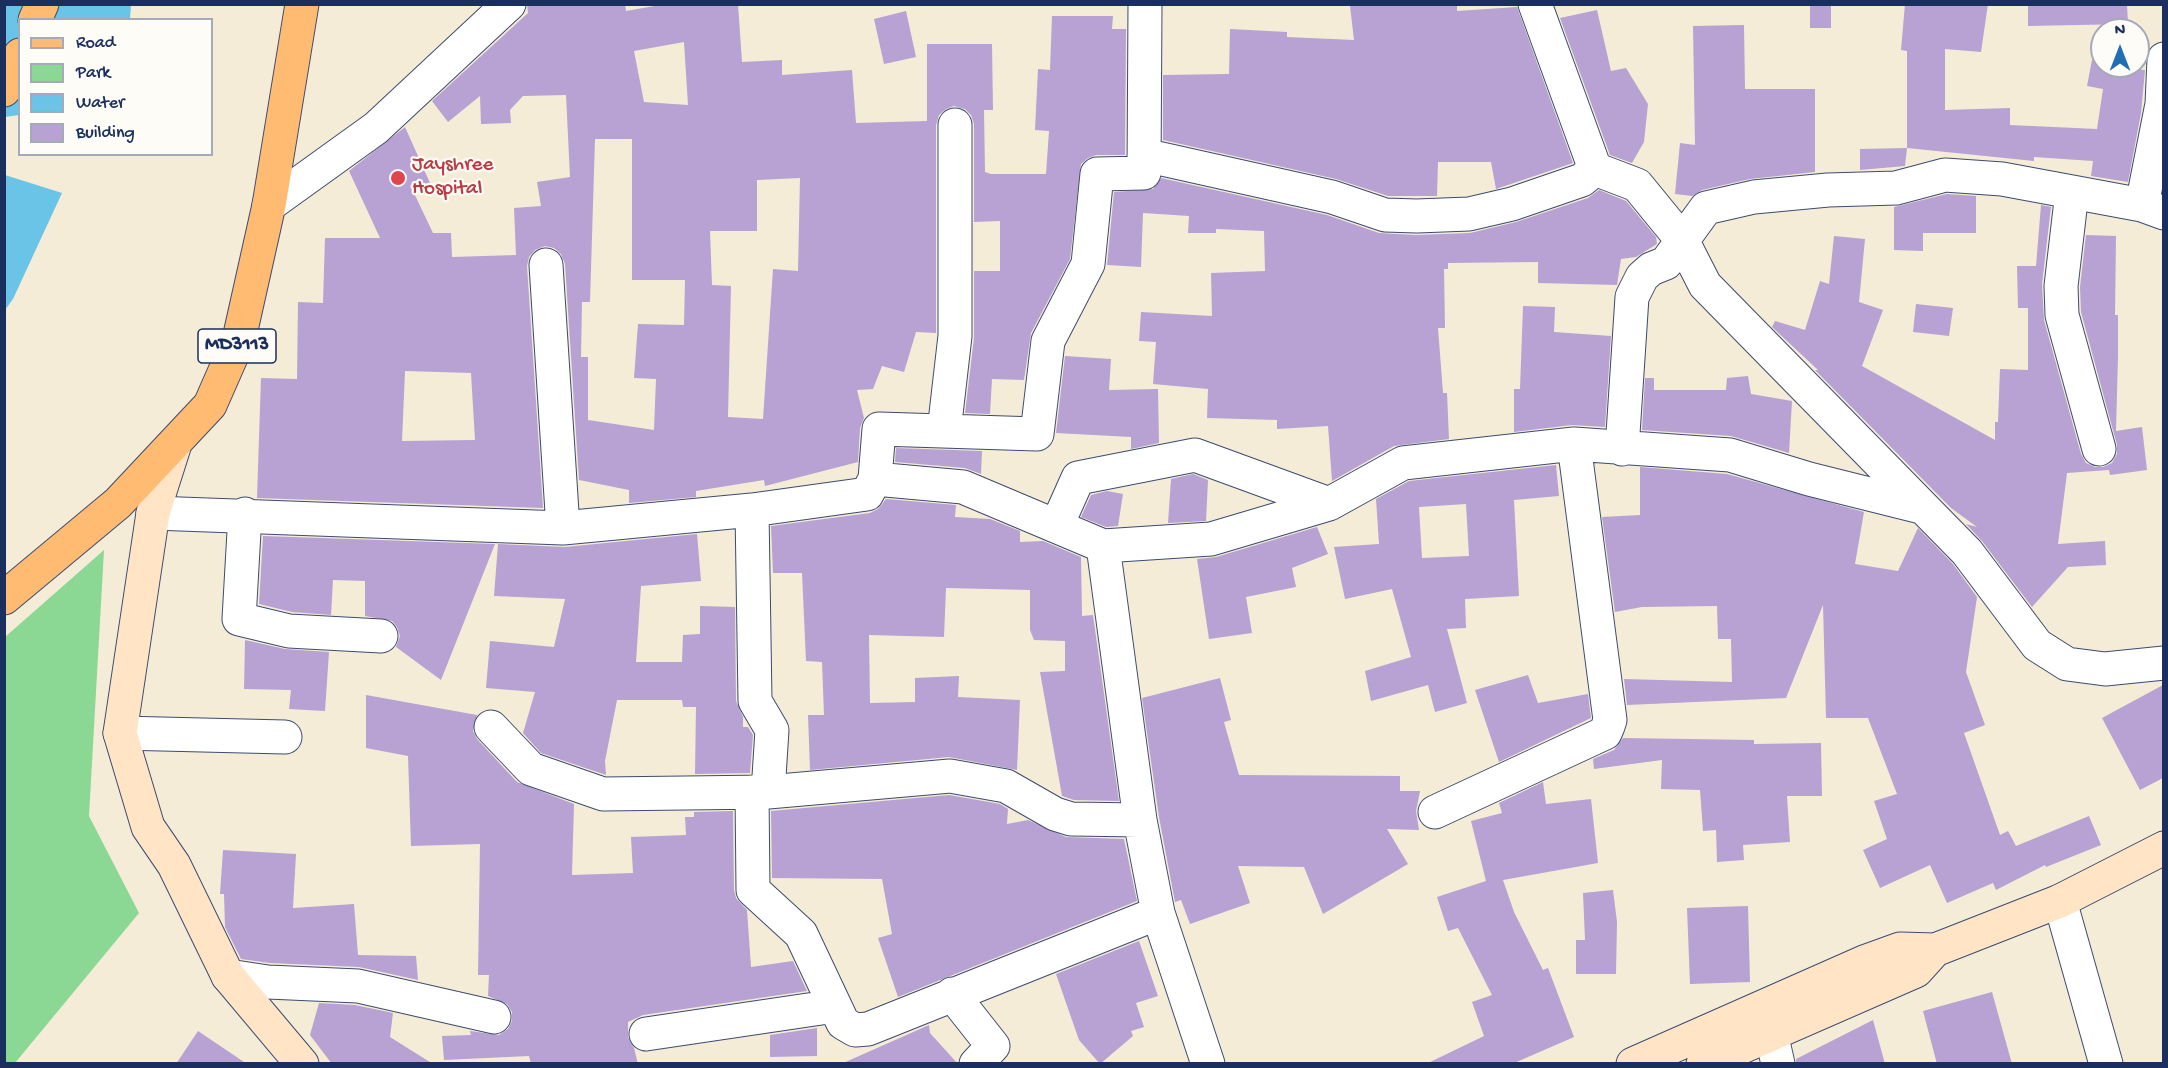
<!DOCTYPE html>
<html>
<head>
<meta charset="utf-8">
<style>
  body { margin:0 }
  #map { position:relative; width:2168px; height:1068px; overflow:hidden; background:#f4ecd7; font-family:"Gochi Hand",sans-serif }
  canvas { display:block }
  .frame { position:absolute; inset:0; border:6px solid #1b2f5e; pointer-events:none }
  .legend { position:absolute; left:18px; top:18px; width:195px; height:138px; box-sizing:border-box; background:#fdfcf7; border:2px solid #a3aaba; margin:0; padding:8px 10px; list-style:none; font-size:18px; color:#1b2f5e }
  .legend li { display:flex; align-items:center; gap:12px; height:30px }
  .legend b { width:30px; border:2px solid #a3aaba }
  .north { position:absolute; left:2090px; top:18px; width:60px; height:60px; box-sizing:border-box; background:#fdfcf7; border:2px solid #a3aaba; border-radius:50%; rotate:0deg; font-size:16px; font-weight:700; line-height:24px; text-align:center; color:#1b2f5e }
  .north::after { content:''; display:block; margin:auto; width:21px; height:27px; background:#1f6fb2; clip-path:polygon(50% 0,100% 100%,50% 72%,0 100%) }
</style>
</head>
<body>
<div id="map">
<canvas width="2168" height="1068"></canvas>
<div class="frame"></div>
<ul class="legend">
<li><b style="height:8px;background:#febb71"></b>Road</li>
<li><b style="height:16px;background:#8bd794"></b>Park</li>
<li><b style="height:16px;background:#69c4e7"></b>Water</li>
<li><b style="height:16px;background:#b8a1d3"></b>Building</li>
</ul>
<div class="north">N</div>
</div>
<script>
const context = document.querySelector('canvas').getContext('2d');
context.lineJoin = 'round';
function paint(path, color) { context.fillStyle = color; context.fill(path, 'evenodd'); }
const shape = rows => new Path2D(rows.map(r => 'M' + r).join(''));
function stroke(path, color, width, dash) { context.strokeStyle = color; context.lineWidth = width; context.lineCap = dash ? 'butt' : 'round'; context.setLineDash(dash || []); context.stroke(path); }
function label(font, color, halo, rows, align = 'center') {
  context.font = font + ' "Gochi Hand",sans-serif'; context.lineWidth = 4.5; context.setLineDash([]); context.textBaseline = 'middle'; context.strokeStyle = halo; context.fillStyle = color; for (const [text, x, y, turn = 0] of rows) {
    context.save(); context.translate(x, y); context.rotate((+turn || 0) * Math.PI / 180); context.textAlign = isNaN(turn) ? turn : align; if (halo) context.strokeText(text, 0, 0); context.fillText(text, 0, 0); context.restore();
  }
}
paint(shape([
  [104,550,89,816,139,913,15,1063,5,1063,5,637]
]), '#8bd794');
paint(shape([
  [4,5,131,5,130,19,20,20,19,115,5,117],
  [5,175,62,193,13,299,5,310]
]), '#69c4e7');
paint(shape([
  [527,4,625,4,626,11,666,4,738,4,742,62,782,60,782,75,852,70,856,123,927,121,927,44,992,44,993,110,984,110,985,172,991,174,1046,174,1049,131,1035,130,1038,69,1050,70,1052,16,1113,16,1112,29,1126,29,1125,155,1096,155,1088,158,1081,164,1070,259,1031,333,1024,380,992,379,990,414,965,413,974,338,974,271,1000,271,1000,221,974,222,974,124,971,115,965,109,954,106,946,109,939,115,936,125,936,333,916,332,904,372,882,366,873,389,857,390,864,418,860,428,858,462,765,486,764,480,696,491,696,497,629,503,629,490,579,480,565,264,561,254,554,248,545,246,535,250,529,257,527,266,543,508,257,498,261,378,297,379,298,302,323,303,325,238,380,238,349,171,405,127,430,183,413,191,433,233,451,233,452,257,516,255,514,208,541,206,537,182,570,177,566,95,523,96,510,110,511,123,481,124,480,96,448,122,432,101,528,13],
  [684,42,688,105,644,102,634,51],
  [595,139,632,139,632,280,685,280,684,325,638,324,634,378,656,379,654,430,588,420,588,357,581,357,582,302,590,302],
  [800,178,798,271,773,269,763,419,728,417,731,286,712,285,710,231,757,231,757,180],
  [405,371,471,373,475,440,402,441],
  [1362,4,1457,4,1457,11,1517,7,1573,163,1496,189,1491,162,1438,162,1437,196,1388,196,1336,179,1163,140,1163,75,1229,74,1230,29,1287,32,1287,37,1354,40,1350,6],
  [1810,4,1831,4,1831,28,1810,28],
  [1905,4,1988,4,1981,52,1945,49,1945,110,2010,108,2010,125,2097,129,2103,89,2087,86,2092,60,2102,62,2102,66,2145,70,2141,113,2128,182,2091,176,2093,161,2034,157,2034,161,1907,148,1907,51,1901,50],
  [2028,4,2127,4,2128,24,2028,26],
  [1597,10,1611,71,1626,68,1648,104,1644,142,1632,163,1610,155,1560,18],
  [906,11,916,57,884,64,874,19],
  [1744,25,1745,89,1815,89,1815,172,1750,179,1702,190,1692,196,1675,194,1680,143,1695,145,1693,26],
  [1907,148,1905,166,1860,170,1860,149],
  [1161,178,1327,215,1379,233,1416,235,1470,233,1516,222,1588,198,1599,190,1626,201,1656,237,1657,244,1636,257,1621,259,1617,285,1538,283,1538,262,1448,263,1448,269,1444,269,1445,328,1438,328,1443,393,1447,393,1449,439,1394,446,1332,481,1328,426,1277,429,1277,420,1207,418,1208,389,1153,384,1156,342,1139,341,1141,312,1212,316,1211,273,1265,271,1264,231,1216,229,1216,233,1188,233,1189,216,1143,213,1141,267,1107,265,1114,192,1153,189],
  [1947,194,1976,196,1976,233,1923,233,1923,251,1894,250,1894,207],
  [2041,205,2051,207,2042,284,2044,320,2081,454,2086,463,2095,467,2103,467,2112,463,2117,454,2117,445,2081,312,2080,287,2086,235,2116,236,2115,315,2118,315,2118,356,2116,431,2142,427,2147,470,2110,475,2109,470,2067,473,2058,544,2105,541,2106,565,2068,567,2032,607,1982,541,1966,524,1977,527,1951,508,1815,370,1818,370,1772,327,1775,321,1805,330,1820,281,1829,284,1834,236,1865,239,1859,302,1883,310,1862,366,1995,440,1995,422,1998,422,2000,369,2028,370,2028,308,2018,308,2017,266,2036,266],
  [1916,304,1953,308,1949,336,1913,332],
  [1523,306,1555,307,1554,332,1611,336,1605,427,1572,425,1514,432,1514,389,1520,389],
  [1065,356,1111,359,1109,390,1158,389,1159,443,1131,449,1131,437,1056,433],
  [1748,376,1751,394,1792,401,1789,453,1731,436,1642,430,1645,378,1654,378,1654,390,1726,390,1727,378],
  [896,448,982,451,981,474,965,468,895,462],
  [1556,465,1559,496,1514,500,1519,596,1465,599,1466,628,1447,629,1467,703,1435,712,1428,685,1371,701,1365,671,1411,657,1392,589,1345,599,1334,547,1379,544,1376,499,1409,481],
  [1466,504,1469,556,1422,558,1419,507],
  [1640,467,1727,474,1864,512,1855,564,1898,571,1918,528,1953,564,1977,597,1966,672,1985,725,1964,733,2000,835,2008,831,2016,846,2089,816,2101,845,2046,867,2045,865,1996,890,1993,883,1947,903,1930,865,1880,888,1863,850,1887,839,1874,801,1897,794,1868,718,1826,718,1823,605,1786,698,1627,705,1624,679,1732,682,1731,639,1718,639,1717,606,1642,607,1615,612,1602,517,1640,515],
  [1193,474,1208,480,1206,521,1168,523,1171,479],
  [1107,491,1123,494,1118,526,1106,527,1081,517,1091,495],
  [886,499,956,505,955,517,990,519,1020,531,1020,542,1043,541,1081,557,1082,616,1093,615,1119,801,1074,800,1062,796,1040,672,1065,671,1065,641,1034,640,1030,630,1030,590,946,588,944,637,869,635,870,703,915,702,915,678,959,676,958,697,1020,700,1017,770,949,757,810,770,808,715,824,715,822,662,806,661,802,573,773,573,771,526,870,513,878,509],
  [1317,527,1328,554,1292,568,1296,587,1246,597,1252,633,1209,639,1197,559,1216,557],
  [697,534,701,581,641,586,636,662,682,662,683,635,700,634,700,606,735,607,736,701,743,717,743,727,748,727,753,735,750,773,695,774,696,707,683,707,682,700,617,700,605,761,606,775,541,753,523,733,535,692,486,688,490,641,554,647,565,599,494,596,498,544,565,547],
  [263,536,495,544,441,680,396,647,400,636,397,627,392,621,365,616,365,581,333,580,331,615,292,612,259,604],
  [245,640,285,649,329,652,325,711,289,709,291,690,244,689],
  [1528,675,1538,703,1588,694,1591,718,1499,762,1475,690],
  [1220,678,1231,720,1224,722,1239,775,1400,776,1400,791,1420,791,1416,811,1419,830,1387,829,1408,864,1323,914,1304,867,1238,866,1250,903,1190,924,1181,900,1175,902,1159,817,1142,698],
  [2163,685,2163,778,2140,790,2102,718],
  [366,695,477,715,473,731,477,739,517,782,574,804,572,875,633,873,631,837,686,835,685,817,694,817,694,812,733,811,734,890,736,898,747,910,751,967,793,961,807,991,643,1015,628,1022,628,1037,634,1048,638,1064,531,1064,529,1056,444,1060,442,1036,471,1035,470,1031,499,1035,508,1029,512,1021,512,1012,507,1004,488,996,489,975,478,975,480,844,411,846,408,756,366,748],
  [1623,738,1754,740,1754,744,1821,743,1822,796,1787,796,1790,842,1743,845,1744,860,1717,862,1716,830,1703,831,1700,790,1661,789,1662,760,1594,769,1593,759,1614,750],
  [1543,782,1546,804,1591,799,1598,863,1503,880,1514,912,1543,970,1548,968,1574,1037,1512,1064,1426,1064,1484,1036,1472,1002,1492,995,1458,928,1448,931,1437,897,1486,881,1471,821,1502,813,1499,803],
  [949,795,1000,804,1008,809,1007,824,1028,820,1066,837,1124,839,1137,901,898,997,878,938,892,934,882,879,772,878,771,811],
  [223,850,296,854,293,908,354,904,358,955,416,956,418,980,359,967,270,963,241,959,225,927,224,894,220,894],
  [1613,890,1617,922,1616,974,1576,974,1576,940,1585,940,1583,893],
  [1748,906,1750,982,1690,984,1687,908],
  [1139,941,1158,996,1136,1003,1144,1027,1131,1031,1133,1036,1100,1064,1079,1040,1056,974],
  [1992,992,2012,1064,1937,1064,1923,1011],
  [319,1003,355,1005,393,1013,390,1037,433,1064,332,1064,310,1035],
  [1873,1020,1885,1064,1796,1064,1796,1059],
  [929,1025,930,1033,958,1064,841,1064],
  [817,1028,817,1056,770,1057,770,1035],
  [198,1031,247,1064,176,1064]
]), '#b8a1d3');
const street = shape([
  [1535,4,1595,169,1637,185,1682,240,1705,285,1967,552,2037,645,2067,664,2105,669,2164,663],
  [1144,155,1332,197,1385,215,1417,216,1469,214,1512,204,1582,180,1595,169],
  [2072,192,2061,286,2062,315,2099,449],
  [269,205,376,128,509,4],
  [2142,205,2162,104,2164,59],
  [546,265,563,528],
  [944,431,955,336,955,125],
  [1622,449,1632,297,1642,277,1651,269,1666,263,1706,208,1754,197,1828,190,1896,188,1945,175,2002,179,2142,205,2164,213],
  [875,479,963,487,1103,546,1140,820,1158,913,1208,1064],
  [752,510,755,701,772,730,768,792],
  [153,513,563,528,752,510,867,494,875,479,879,429,1037,434,1048,341,1088,264,1097,174,1144,173,1145,4],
  [245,514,239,619,289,631,381,636],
  [1057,525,1078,478,1195,455,1329,504],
  [1103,546,1211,539,1329,504,1403,463,1574,444,1730,455,1809,479,1921,507],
  [491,727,531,769,603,794,768,792,950,776,1006,786,1055,814,1071,819,1140,820],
  [120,733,285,737],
  [752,792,753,890,801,934,843,1023,855,1030,868,1029,1158,913],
  [1435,812,1605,733,1608,726,1610,720,1574,444],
  [2060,901,2106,1064],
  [228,976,268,982,358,986,494,1017],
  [952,994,993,1046,976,1064],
  [1758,1011,1771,1033,1778,1064],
  [646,1034,835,1006]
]);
const secondary = shape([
  [174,447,153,513,120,733,148,827,174,865,228,976,302,1064],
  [1633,1064,1864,962,1900,949,1935,950,2060,901,2164,848],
  [1703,1064,1916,971,1935,950]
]);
const primary = shape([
  [35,20,42,4],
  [4,90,20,55],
  [4,598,118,503,210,405,239,339,269,205,302,4]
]);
stroke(street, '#3c4b70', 35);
stroke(secondary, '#3c4b70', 35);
stroke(primary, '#3c4b70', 35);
stroke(street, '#fff', 33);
stroke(secondary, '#ffe4c6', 33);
stroke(primary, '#febb71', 33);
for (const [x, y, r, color] of [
  [398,178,8,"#e0444e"]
]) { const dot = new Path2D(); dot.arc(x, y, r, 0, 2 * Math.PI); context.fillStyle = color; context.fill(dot); stroke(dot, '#fdfcf7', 2); }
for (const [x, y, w] of [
  [237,346,78]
]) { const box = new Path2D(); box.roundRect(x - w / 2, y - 17, w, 34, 4.5); context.fillStyle = '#fdfcf7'; context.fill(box); stroke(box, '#1b2f5e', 1.5); }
label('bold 20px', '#1b2f5e', null, [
  ["MD3113",237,346]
]);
label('21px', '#be3a42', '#fdfcf7', [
  ["Jayshree",412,166],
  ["Hospital",412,190]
], 'left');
</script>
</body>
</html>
